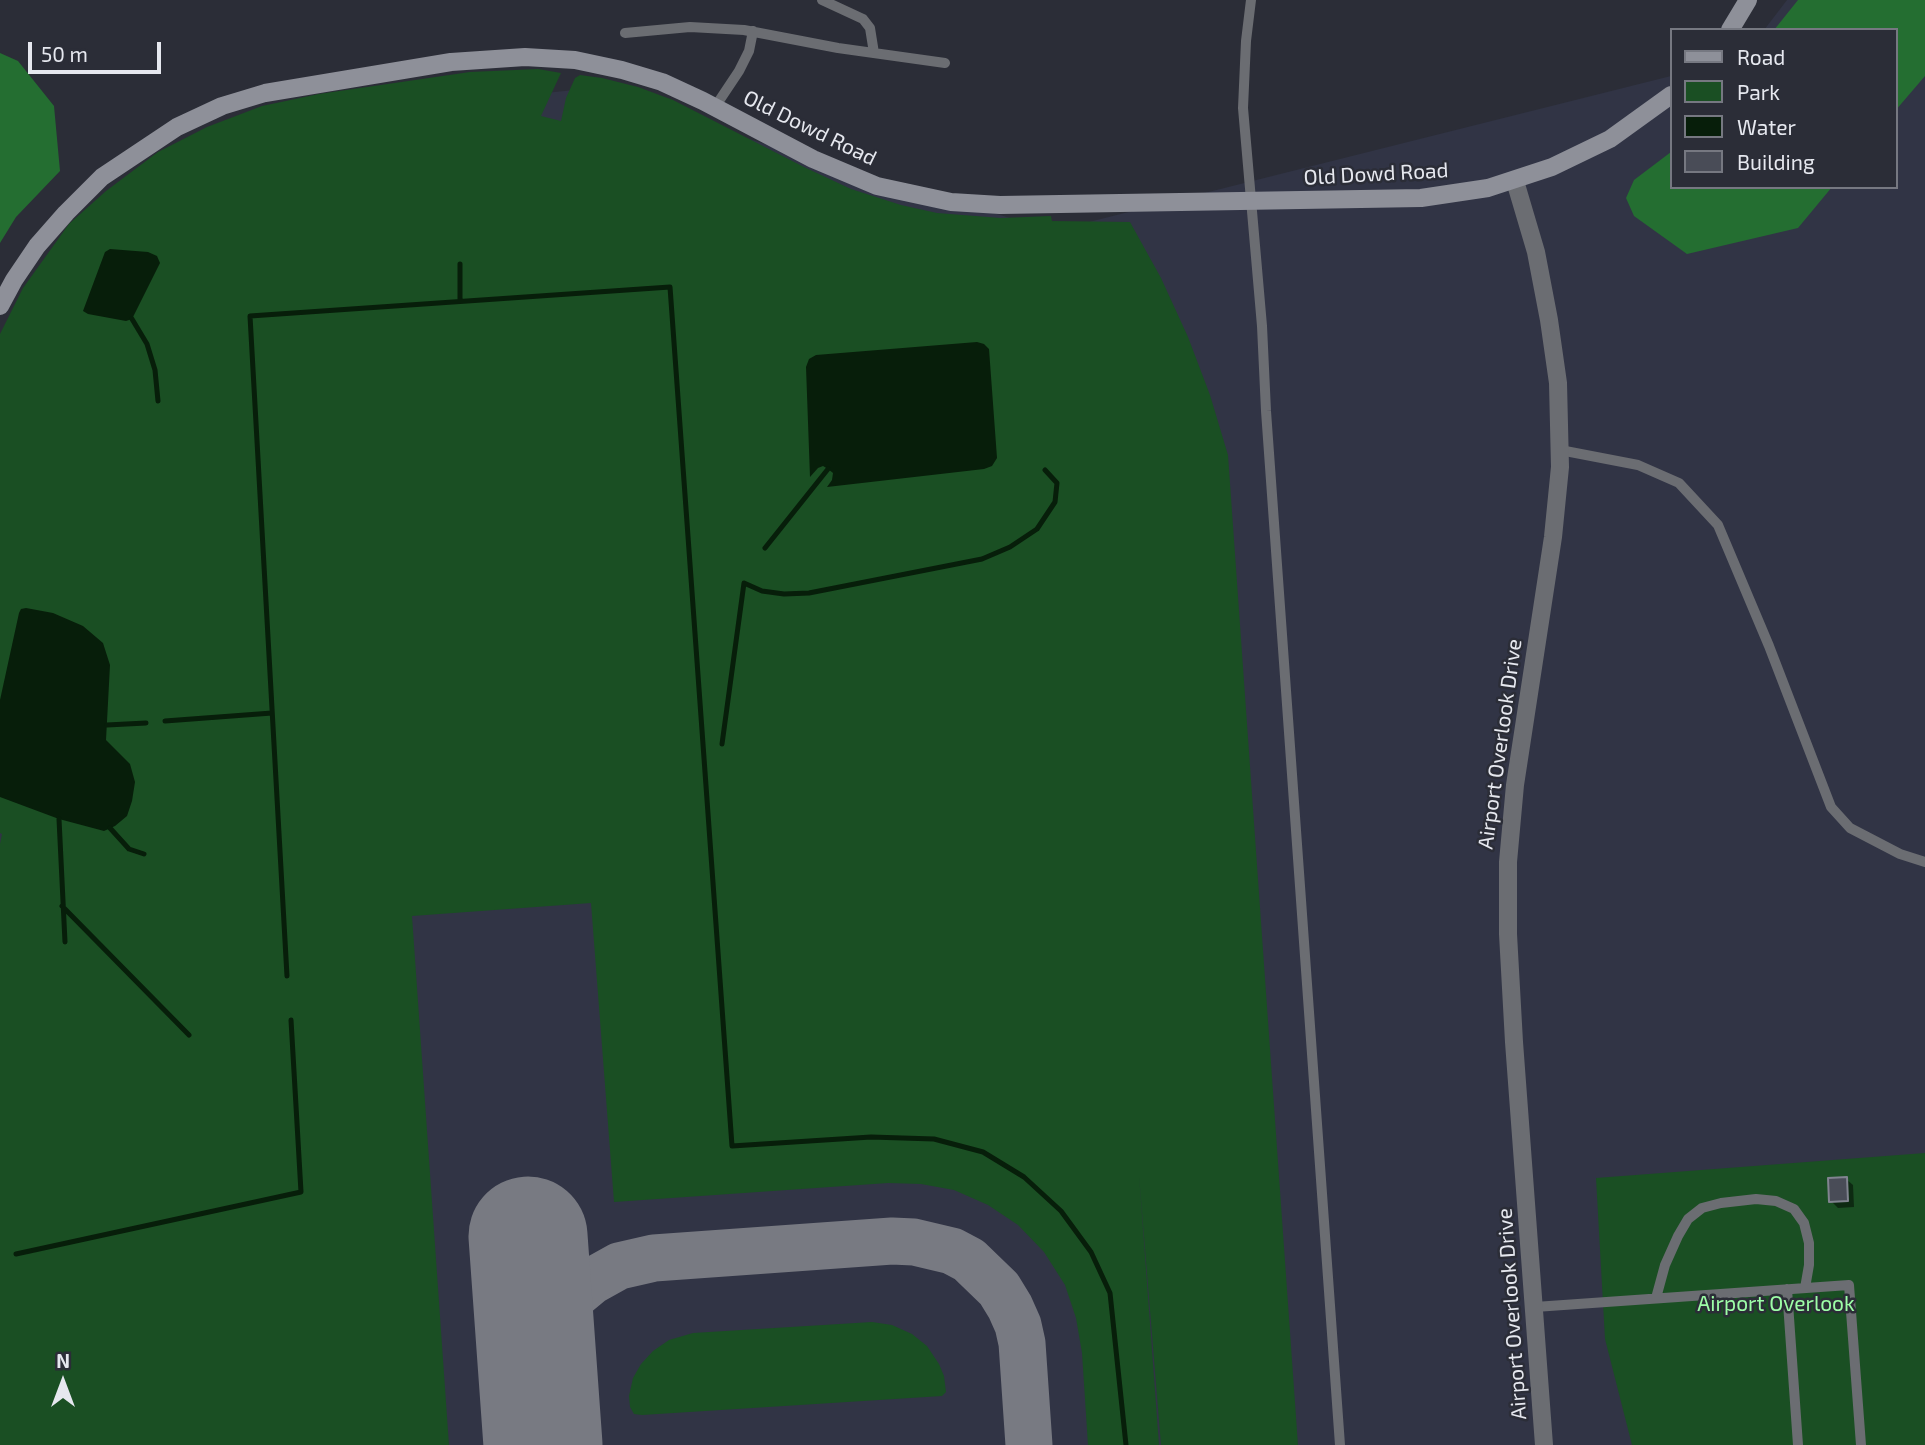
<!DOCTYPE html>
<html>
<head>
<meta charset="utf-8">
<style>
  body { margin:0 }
  #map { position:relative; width:1925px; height:1445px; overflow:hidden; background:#2b2d37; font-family:"Exo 2",sans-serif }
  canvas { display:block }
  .legend { position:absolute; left:1670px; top:28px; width:228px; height:161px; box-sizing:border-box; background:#2b2d37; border:2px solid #767881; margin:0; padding:9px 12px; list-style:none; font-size:21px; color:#e6e8ef }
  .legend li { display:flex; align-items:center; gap:14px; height:35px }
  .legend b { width:35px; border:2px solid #767881 }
  .north { position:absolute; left:28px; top:1347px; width:70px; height:70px; -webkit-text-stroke:5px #2b2d37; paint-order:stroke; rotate:0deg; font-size:19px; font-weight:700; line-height:28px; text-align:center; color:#e6e8ef }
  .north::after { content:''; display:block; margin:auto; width:24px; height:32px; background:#e6e8ef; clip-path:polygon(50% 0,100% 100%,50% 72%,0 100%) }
  .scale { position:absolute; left:28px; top:42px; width:133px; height:32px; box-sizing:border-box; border:4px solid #e6e8ef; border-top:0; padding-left:9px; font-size:21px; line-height:24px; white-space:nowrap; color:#e6e8ef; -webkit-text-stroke:5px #2b2d37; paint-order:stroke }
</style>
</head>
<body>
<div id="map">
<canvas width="1925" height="1445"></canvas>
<ul class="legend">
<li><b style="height:9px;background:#8e9099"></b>Road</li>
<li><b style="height:19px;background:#1a4f23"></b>Park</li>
<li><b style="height:19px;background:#071e0a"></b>Water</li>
<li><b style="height:19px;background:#494c57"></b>Building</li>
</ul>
<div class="north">N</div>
<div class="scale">50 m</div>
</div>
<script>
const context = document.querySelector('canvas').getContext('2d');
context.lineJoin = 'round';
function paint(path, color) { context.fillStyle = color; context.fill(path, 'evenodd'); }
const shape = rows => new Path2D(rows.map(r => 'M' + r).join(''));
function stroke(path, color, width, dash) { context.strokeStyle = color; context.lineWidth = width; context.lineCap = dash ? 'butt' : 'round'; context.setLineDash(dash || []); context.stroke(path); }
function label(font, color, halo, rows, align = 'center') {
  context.font = font + ' "Exo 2",sans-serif'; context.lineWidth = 5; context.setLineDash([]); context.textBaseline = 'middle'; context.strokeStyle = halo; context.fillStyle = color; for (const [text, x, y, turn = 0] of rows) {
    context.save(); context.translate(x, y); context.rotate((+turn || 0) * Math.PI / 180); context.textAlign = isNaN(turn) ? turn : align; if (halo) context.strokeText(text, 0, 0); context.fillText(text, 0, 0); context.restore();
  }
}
paint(shape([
  [1787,0,1925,0,1925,1445,0,1445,0,502,262,122,584,89,1053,231,1671,76,1671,187,1895,187,1895,30,1764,30]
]), '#313445');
paint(shape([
  [538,69,561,73,541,116,561,121,566,98,575,78,580,75,602,78,638,87,673,100,804,167,851,189,901,205,937,213,1001,218,1051,216,1052,221,1130,222,1161,278,1188,337,1210,395,1228,455,1298,1445,1161,1445,1139,1175,1159,1445,1088,1445,1082,1353,1076,1318,1065,1285,1044,1252,1018,1225,988,1205,954,1190,921,1184,888,1183,614,1202,591,903,412,916,449,1445,0,1445,0,844,2,834,0,833,0,334,23,288,69,224,106,191,158,152,207,127,262,106,319,94,470,72],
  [1925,1153,1925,1445,1632,1445,1605,1339,1596,1178],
  [872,1322,892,1325,912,1334,927,1346,939,1364,944,1376,946,1392,942,1396,642,1415,634,1414,630,1407,629,1396,633,1378,641,1364,653,1351,669,1340,693,1333]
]), '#1a4f23');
paint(shape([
  [1798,0,1925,0,1925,76,1895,111,1895,30,1774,30],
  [0,53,18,61,54,106,60,171,16,217,0,243],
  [1671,152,1671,187,1832,187,1798,228,1687,254,1634,216,1626,198,1634,180]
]), '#246e31');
paint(shape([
  [110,249,148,252,157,256,160,263,132,319,126,321,88,314,83,311,105,252],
  [977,342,984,344,989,349,997,458,992,466,984,469,827,487,832,480,833,473,828,469,823,466,818,468,810,477,806,367,809,359,816,355],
  [26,608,53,613,83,626,103,643,110,665,106,740,130,764,135,782,132,801,127,816,115,826,104,831,59,819,0,797,0,700,19,613,21,609]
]), '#071e0a');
paint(shape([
  [1846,1179,1853,1185,1854,1207,1838,1208,1831,1201]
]), '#0007');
stroke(shape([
  [460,264,460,300],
  [132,319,147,344,155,370,158,401],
  [765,548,828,469],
  [165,721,272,713],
  [107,725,146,723],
  [722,744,744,583,762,591,784,594,809,593,982,559,1010,547,1037,529,1055,502,1057,483,1045,470],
  [59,819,65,942],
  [110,828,129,849,144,854],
  [62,906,189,1035],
  [287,976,250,316,670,287,732,1146,871,1137,934,1139,983,1152,1024,1177,1061,1211,1091,1252,1110,1293,1126,1445],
  [16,1254,301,1192,291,1020]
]), '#071e0a', 5);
stroke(shape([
  [538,1379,544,1339,551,1323,563,1305,592,1281,619,1266,654,1258,892,1241,914,1242,952,1251,969,1260,999,1289,1010,1307,1018,1325,1022,1343,1029,1445]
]), '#787a82', 47);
stroke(shape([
  [528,1236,543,1445]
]), '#787a82', 119);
const building = shape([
  [1847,1177,1848,1201,1829,1202,1828,1178,1847,1177]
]);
paint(building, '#494c57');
stroke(building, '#818490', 2);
stroke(shape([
  [822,0,863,19,870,28,874,53],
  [1251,0,1246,41,1243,108,1262,326,1266,411,1340,1445],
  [625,33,690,27,744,30,838,48,945,63],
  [715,107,739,71,749,51,753,31],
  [1560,450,1638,465,1679,483,1718,525,1769,646,1831,807,1850,828,1900,854,1925,862],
  [1787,1289,1798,1445],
  [1656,1298,1665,1265,1678,1236,1688,1219,1702,1208,1721,1203,1756,1199,1776,1201,1794,1209,1804,1223,1809,1243,1809,1265,1805,1288],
  [1535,1307,1849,1285,1861,1445]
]), '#6b6d72', 10);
stroke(shape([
  [1515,181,1536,252,1549,320,1558,383,1560,467,1553,537,1515,785,1508,862,1508,934,1514,1042,1544,1445]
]), '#6b6d72', 18);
stroke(shape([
  [1730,30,1748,0],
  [0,306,14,280,37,246,66,213,102,177,177,127,222,106,265,93,451,62,525,57,575,60,622,70,662,82,703,101,813,159,877,186,951,202,1000,205,1421,198,1488,188,1552,167,1610,139,1671,95]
]), '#8e9099', 18);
label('21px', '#e6e8ef', '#2b2d37', [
  ["Old Dowd Road",810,128,26],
  ["Old Dowd Road",1376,174,-3],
  ["Airport Overlook Drive",1500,744,-82],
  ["Airport Overlook Drive",1512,1314,-94]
]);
label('21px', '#9dfea7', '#2b2d37', [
  ["Airport Overlook",1776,1304]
]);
</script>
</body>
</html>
